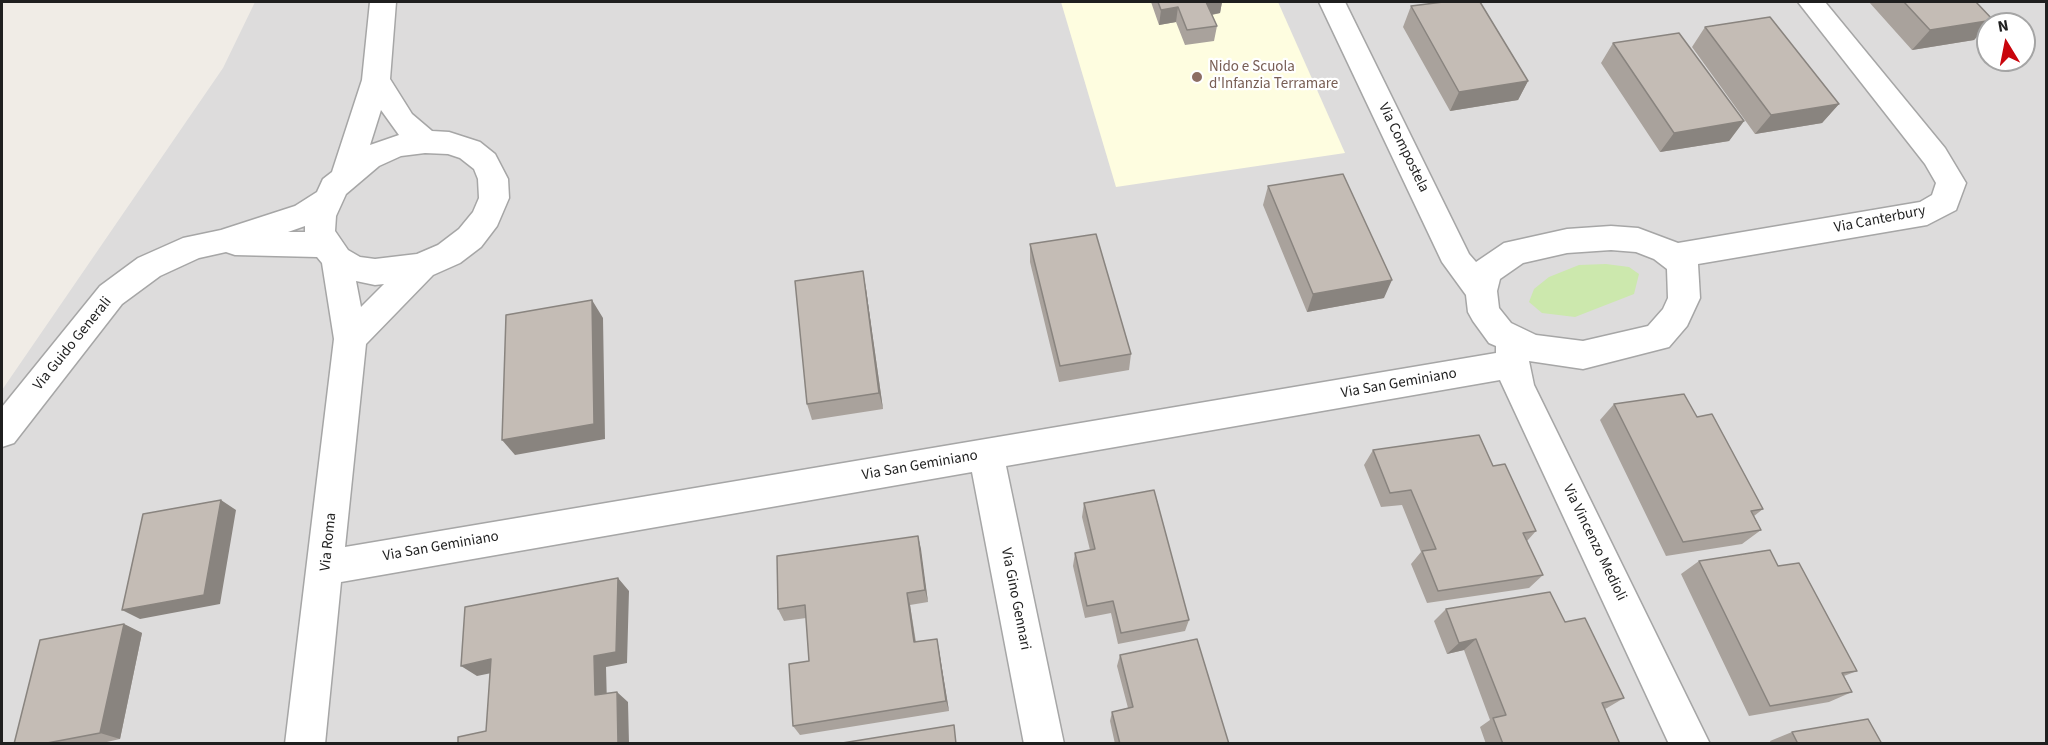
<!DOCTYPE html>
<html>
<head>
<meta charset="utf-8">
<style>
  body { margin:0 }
  #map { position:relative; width:2048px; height:745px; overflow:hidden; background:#f0ece6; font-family:"Source Sans 3",sans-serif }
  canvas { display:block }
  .frame { position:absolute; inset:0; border:3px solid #1f1f1f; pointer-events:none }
  .north { position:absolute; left:1976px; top:12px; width:60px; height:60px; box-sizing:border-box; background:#fff; border:2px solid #a5a5a5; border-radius:50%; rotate:350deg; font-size:16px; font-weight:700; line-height:24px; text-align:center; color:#1f1f1f }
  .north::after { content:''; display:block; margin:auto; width:21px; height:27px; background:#c9050c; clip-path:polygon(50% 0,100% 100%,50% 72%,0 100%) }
</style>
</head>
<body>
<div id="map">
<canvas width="2048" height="745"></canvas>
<div class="frame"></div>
<div class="north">N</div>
</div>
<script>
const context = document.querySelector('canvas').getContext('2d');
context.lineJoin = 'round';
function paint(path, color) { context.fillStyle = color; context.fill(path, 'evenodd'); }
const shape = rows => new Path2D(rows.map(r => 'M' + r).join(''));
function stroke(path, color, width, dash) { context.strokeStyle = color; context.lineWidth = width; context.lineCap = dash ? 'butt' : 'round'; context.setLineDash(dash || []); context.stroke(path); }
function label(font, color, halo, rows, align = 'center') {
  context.font = font + ' "Source Sans 3",sans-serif'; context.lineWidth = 4.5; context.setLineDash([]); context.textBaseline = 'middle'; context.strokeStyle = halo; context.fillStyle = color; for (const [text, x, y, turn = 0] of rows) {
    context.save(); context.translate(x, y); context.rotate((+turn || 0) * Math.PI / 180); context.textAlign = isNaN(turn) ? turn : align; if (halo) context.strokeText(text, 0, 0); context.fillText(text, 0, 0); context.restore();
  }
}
paint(shape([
  [255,2,2046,2,2046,743,2,744,2,390,223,68],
  [1988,24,2024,24,2024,60,1988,60]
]), '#dddcdc');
paint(shape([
  [1061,2,1278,2,1345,153,1116,187]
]), '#fefde0');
paint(shape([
  [1606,264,1629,267,1639,274,1634,294,1575,317,1542,313,1529,302,1534,289,1549,277,1579,265]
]), '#cce8ad');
const minor = shape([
  [370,2,396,2,390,79,412,114,432,131,449,132,480,142,495,154,508,179,509,198,497,226,481,247,460,263,433,275,366,344,345,547,1496,353,1496,346,1489,343,1473,321,1468,312,1466,295,1442,262,1319,2,1345,2,1469,254,1476,262,1504,243,1567,229,1611,226,1638,228,1678,243,1920,202,1932,195,1936,183,1925,164,1798,2,1825,2,1945,148,1966,183,1956,210,1927,225,1698,264,1700,298,1687,326,1669,347,1583,369,1529,361,1534,385,1710,744,1669,744,1500,380,1006,466,1064,744,1024,744,972,472,341,582,325,744,285,744,334,339,322,263,317,257,235,255,226,252,199,258,160,276,122,304,14,443,2,447,2,407,100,286,138,258,183,238,221,230,295,206,317,192,323,179,332,172,362,80,370,2],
  [381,110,399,135,370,145,381,110],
  [425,153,448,154,460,158,474,169,478,179,479,198,473,212,459,229,438,245,417,254,375,259,360,257,348,250,335,231,336,216,346,194,379,166,401,156,425,153],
  [305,226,305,232,288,232,305,226],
  [1611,250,1636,252,1654,259,1667,269,1668,298,1663,309,1648,326,1583,341,1536,335,1511,323,1499,308,1497,291,1500,279,1523,263,1567,253,1611,250],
  [356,281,375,285,384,284,361,307,356,281]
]);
stroke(minor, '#a6a6a6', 3);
paint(minor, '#fff');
paint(shape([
  [1151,2,1222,2,1220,13,1212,15,1217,26,1214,41,1185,45,1176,22,1159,25],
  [1869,2,1976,2,1993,20,1989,24,1988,24,1974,40,1912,50],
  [1411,6,1528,81,1518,100,1450,111,1403,27],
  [1705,27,1839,104,1822,123,1755,134,1692,47],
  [1613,43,1744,121,1729,141,1660,152,1601,63],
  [1268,186,1384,298,1307,312,1263,205],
  [1030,244,1131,354,1129,370,1059,382,1030,262],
  [866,289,883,409,812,420,807,404],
  [1614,404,1697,417,1763,509,1754,516,1761,530,1742,544,1666,556,1600,420],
  [1373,450,1493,466,1536,531,1527,541,1543,575,1529,588,1427,603,1411,564,1421,552,1402,505,1381,507,1364,465],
  [1084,503,1189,620,1185,631,1118,644,1111,613,1085,618,1073,566,1075,553,1090,550,1082,517],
  [918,536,928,602,910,605,916,642,937,639,949,711,800,735,793,726,809,661,806,618,784,621,778,609],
  [1699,561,1778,566,1857,671,1844,676,1852,692,1829,702,1749,716,1681,574],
  [1446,609,1565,622,1624,698,1607,708,1605,709,1620,744,1486,744,1480,727,1490,720,1464,650,1447,654,1434,621],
  [124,624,142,633,120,739,98,744,14,744],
  [1120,655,1229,744,1115,744,1110,721,1112,712,1128,708,1117,666],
  [1792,732,1882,744,1771,744,1770,741]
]), '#a9a29c');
paint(shape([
  [1206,2,1222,2,1220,13,1203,16],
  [1178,7,1176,22,1159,25,1161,10],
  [1993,20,1989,24,1988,24,1988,25,1974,40,1912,50,1930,30],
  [1528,81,1518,100,1450,111,1459,92],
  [1839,104,1822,123,1755,134,1771,115],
  [1744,121,1729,141,1660,152,1674,133],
  [863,271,866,289,883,409,879,393],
  [1392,280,1384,298,1307,312,1313,294],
  [592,300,603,318,605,439,515,455,502,440],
  [221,500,236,510,220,604,140,619,122,610],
  [918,536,921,549,928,602,925,590],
  [618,578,629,591,627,663,606,667,607,705,595,695,594,656],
  [907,593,910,605,917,653,914,642],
  [124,624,142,633,120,739,100,733],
  [937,639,939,650,949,711,946,701],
  [1476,639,1464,650,1447,654,1459,643],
  [491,659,506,670,477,676,461,666],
  [617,692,628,702,629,744,618,744]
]), '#89847f');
const building = shape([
  [1158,2,1206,2,1217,26,1187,30,1178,7,1161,10,1158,2],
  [1443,2,1480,2,1528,81,1459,92,1411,6,1443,2],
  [1904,2,1976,2,1993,20,1930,30,1904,2],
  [1770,17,1839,104,1771,115,1705,27,1770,17],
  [1679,33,1744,121,1674,133,1613,43,1679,33],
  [1343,174,1392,280,1313,294,1268,186,1343,174],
  [1096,234,1131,354,1060,366,1030,244,1096,234],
  [863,271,879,393,807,404,795,281,863,271],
  [592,300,594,424,502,440,506,315,592,300],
  [1684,394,1697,417,1712,414,1763,509,1751,511,1761,530,1683,542,1614,404,1684,394],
  [1479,435,1493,466,1505,464,1536,531,1523,533,1543,575,1438,591,1422,551,1436,549,1411,490,1390,493,1373,450,1479,435],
  [1154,490,1189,620,1121,633,1113,601,1087,606,1075,553,1095,549,1084,503,1154,490],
  [221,500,204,595,122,610,143,514,221,500],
  [918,536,925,590,907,593,914,642,937,639,946,701,793,726,789,664,809,661,805,605,778,609,777,556,918,536],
  [1770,550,1778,566,1799,563,1857,671,1842,673,1852,692,1770,706,1699,561,1770,550],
  [618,578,616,652,594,656,595,695,617,692,618,744,458,744,458,737,486,731,491,659,461,666,465,607,618,578],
  [1550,592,1565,622,1585,618,1624,698,1602,703,1620,744,1503,744,1493,718,1506,715,1476,639,1459,643,1446,609,1550,592],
  [124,624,100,733,42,744,14,744,40,640,124,624],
  [1197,639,1229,744,1120,744,1112,712,1133,707,1120,655,1197,639],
  [1868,719,1882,744,1798,744,1792,732,1868,719],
  [954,725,956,744,836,744,954,725]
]);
paint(building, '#c4bcb5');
stroke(building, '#89847f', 1.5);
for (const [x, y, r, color] of [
  [1197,77,6,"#8d6e63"]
]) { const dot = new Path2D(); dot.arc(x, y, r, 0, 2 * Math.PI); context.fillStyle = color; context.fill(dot); stroke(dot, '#fff', 2); }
label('15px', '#785e54', '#fff', [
  ["Nido e Scuola",1209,68],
  ["d'Infanzia Terramare",1209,85]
], 'left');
label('15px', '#1f1f1f', '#fff', [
  ["Via Compostela",1403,148,64],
  ["Via Canterbury",1880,220,-11],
  ["Via Guido Generali",73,344,-51],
  ["Via San Geminiano",1399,384,-10],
  ["Via San Geminiano",920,466,-10],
  ["Via Roma",329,542,-84],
  ["Via Vincenzo Medioli",1594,543,64],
  ["Via San Geminiano",441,547,-10],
  ["Via Gino Gennari",1015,599,79]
]);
</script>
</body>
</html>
